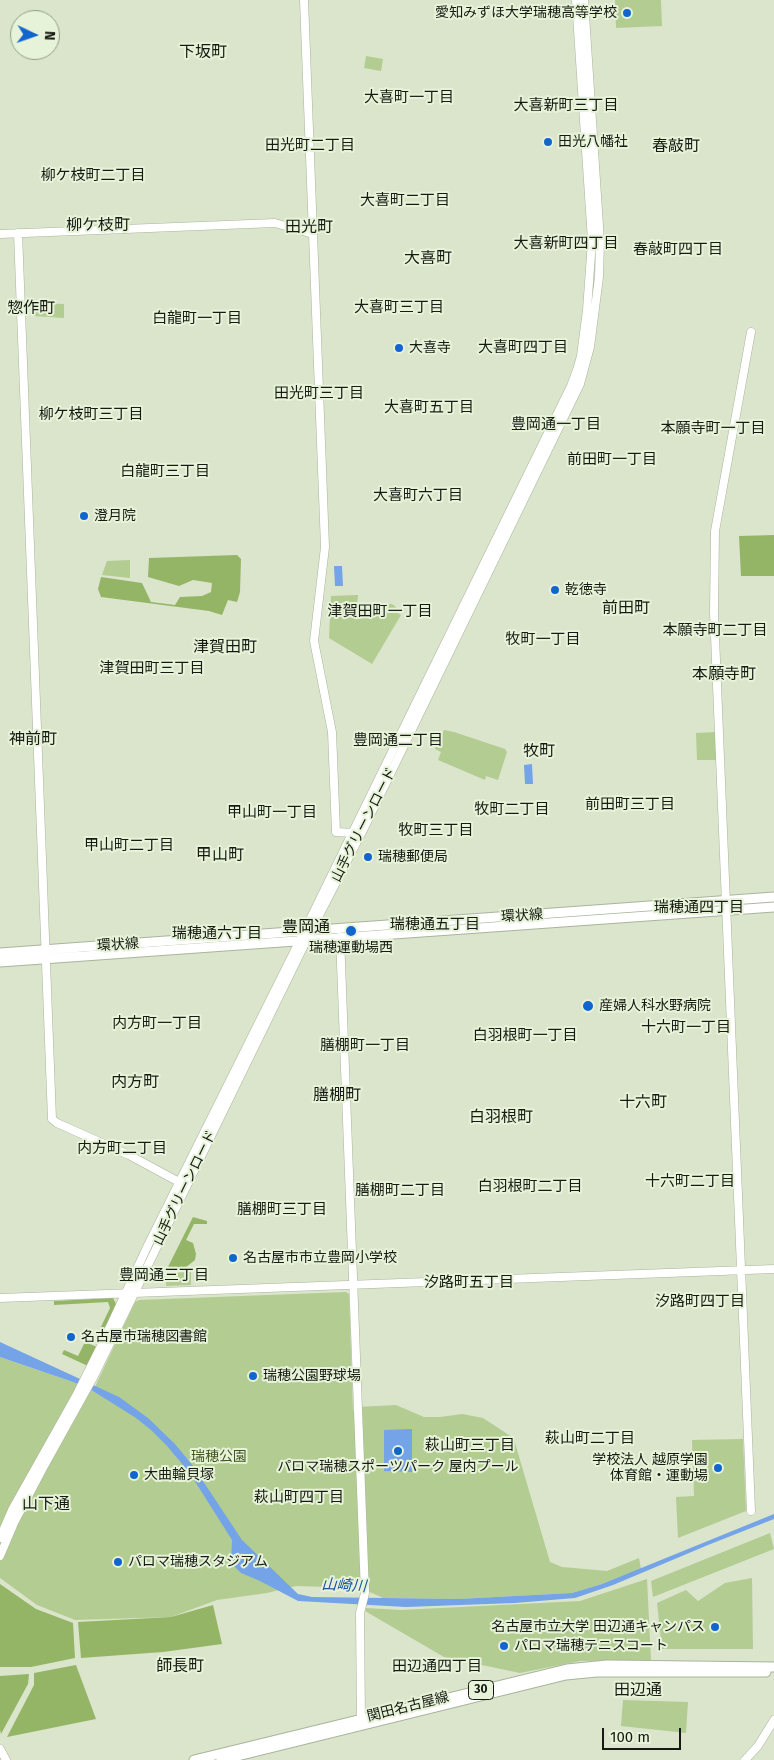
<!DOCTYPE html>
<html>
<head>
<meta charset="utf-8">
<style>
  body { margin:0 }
  #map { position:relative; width:774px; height:1760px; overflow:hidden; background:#dae5cc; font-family:"Fira Sans",sans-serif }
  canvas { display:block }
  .north { position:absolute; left:10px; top:10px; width:50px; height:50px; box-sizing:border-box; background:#e7f3d9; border:1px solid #939c89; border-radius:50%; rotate:93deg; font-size:14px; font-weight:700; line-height:20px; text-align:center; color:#161a12 }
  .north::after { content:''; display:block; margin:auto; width:18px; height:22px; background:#1265cf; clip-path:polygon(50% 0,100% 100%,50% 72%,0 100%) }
  .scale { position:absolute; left:602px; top:1728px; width:79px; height:22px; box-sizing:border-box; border:2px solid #161a12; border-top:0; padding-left:6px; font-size:15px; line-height:18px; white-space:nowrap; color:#161a12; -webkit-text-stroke:4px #e7f3d9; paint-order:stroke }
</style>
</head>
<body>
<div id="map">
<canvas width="774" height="1760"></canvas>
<div class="north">N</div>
<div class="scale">100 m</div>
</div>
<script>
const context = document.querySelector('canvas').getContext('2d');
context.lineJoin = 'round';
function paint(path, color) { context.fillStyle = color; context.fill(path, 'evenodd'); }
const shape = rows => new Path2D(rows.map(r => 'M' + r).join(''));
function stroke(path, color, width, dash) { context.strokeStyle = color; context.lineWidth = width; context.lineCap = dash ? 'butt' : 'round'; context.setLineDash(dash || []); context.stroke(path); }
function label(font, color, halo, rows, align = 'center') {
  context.font = font + ' "Fira Sans","Noto Sans JP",sans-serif'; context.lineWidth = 4; context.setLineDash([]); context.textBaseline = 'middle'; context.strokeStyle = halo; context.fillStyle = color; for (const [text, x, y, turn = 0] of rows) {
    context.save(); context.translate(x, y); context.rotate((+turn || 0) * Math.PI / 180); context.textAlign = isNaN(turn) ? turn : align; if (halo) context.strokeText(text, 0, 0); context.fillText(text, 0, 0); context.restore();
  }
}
paint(shape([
  [615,0,661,0,662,26,616,28],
  [366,56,383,59,381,71,364,68],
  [35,303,64,304,64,318,34,316],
  [130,560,130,578,102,575,107,561],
  [358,595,357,606,392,604,396,607,396,612,401,615,372,664,329,638,331,596],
  [444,730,454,732,505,749,507,752,498,780,486,776,485,780,438,760,441,752,435,749],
  [717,732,718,760,697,760,696,733],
  [191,1272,191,1285,166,1286,166,1273],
  [346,1292,349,1294,353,1411,358,1407,396,1405,424,1417,440,1417,462,1414,483,1418,515,1439,515,1443,550,1562,562,1567,607,1571,639,1558,641,1569,602,1584,572,1593,458,1599,383,1598,361,1588,296,1586,267,1593,217,1600,171,1617,75,1620,37,1605,0,1578,0,1357,73,1382,93,1391,135,1302,139,1300],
  [743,1439,746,1511,678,1538,676,1497,694,1496,692,1440],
  [770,1533,774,1549,653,1597,651,1581],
  [752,1578,753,1649,662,1649,657,1603,686,1590,698,1601,725,1583],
  [647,1579,651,1660,580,1661,520,1673,444,1657,365,1611,366,1608,401,1610,580,1601],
  [623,1700,688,1702,686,1733,621,1726]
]), '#b3cc92');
paint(shape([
  [774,535,774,576,741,576,739,536],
  [237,555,241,559,240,592,237,602,228,600,222,615,209,611,101,597,98,589,101,577,142,583,151,602,175,605,180,597,202,596,211,592,212,583,193,580,179,586,148,577,149,558],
  [193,1217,207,1221,207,1224,194,1224,186,1240,193,1243,196,1254,195,1260,185,1268,167,1269],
  [113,1298,117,1306,103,1335,98,1333,110,1308,108,1302,54,1305,54,1301],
  [85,1342,97,1347,88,1366,62,1354,64,1350,78,1356],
  [0,1584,36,1609,73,1623,75,1658,31,1667,0,1667],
  [213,1605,222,1644,163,1652,81,1658,78,1622,171,1617],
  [76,1665,96,1719,7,1737,34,1685,34,1673],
  [29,1674,28,1684,1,1734,0,1730,0,1676]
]), '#94b565');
paint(shape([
  [334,566,342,566,343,586,335,586],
  [532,764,533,784,525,784,524,765],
  [0,1342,119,1397,148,1418,175,1444,193,1466,242,1540,298,1594,312,1597,458,1599,572,1593,602,1584,774,1514,774,1519,708,1545,613,1585,575,1598,515,1603,406,1607,298,1601,260,1581,241,1573,231,1563,232,1540,189,1472,167,1446,151,1430,136,1418,93,1391,73,1382,0,1357],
  [412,1429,412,1472,384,1471,384,1430]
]), '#75a3e8');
const minor = shape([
  [18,233,52,1119,57,1123,129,1155,179,1182],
  [0,234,275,223,313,234,304,0],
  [313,234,325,547,314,641,332,732,336,832,354,833],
  [340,937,365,1593,360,1613,361,1724],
  [0,1298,774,1269],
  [751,1511,714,612,715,531,751,332],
  [0,1538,12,1510,76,1396,102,1344,148,1245,299,942,571,386,577,370,581,356,587,310,592,241,576,0],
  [0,1556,14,1523,43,1468,94,1376,311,931,363,830,580,384,590,347,599,277,600,241,584,0],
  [0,1749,6,1760],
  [745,1760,758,1746,774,1720]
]);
const major = shape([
  [0,953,774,897],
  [0,962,774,907],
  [194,1760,567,1669,607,1665,774,1667],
  [221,1760,566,1675,597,1672,766,1672]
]);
stroke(minor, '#a9b49c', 9);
stroke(major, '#a9b49c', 11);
stroke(minor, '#fff', 8);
stroke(major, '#fff', 9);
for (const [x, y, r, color] of [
  [627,13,5,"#1265cf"],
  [548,142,5,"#1265cf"],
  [399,348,5,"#1265cf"],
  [84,516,5,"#1265cf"],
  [555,590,5,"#1265cf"],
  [368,857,5,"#1265cf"],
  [351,931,6,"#1265cf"],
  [588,1006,6,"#1265cf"],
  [233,1258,5,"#1265cf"],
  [71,1337,5,"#1265cf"],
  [253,1376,5,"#1265cf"],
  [398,1451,5,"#1265cf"],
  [718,1468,5,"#1265cf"],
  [134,1475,5,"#1265cf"],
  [118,1562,5,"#1265cf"],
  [715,1627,5,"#1265cf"],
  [504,1646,5,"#1265cf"]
]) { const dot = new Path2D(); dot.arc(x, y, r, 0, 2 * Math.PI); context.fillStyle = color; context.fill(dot); stroke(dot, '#e7f3d9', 2); }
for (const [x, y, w] of [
  [481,1690,25]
]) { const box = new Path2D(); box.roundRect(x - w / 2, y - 9.5, w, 19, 4); context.fillStyle = '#e7f3d9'; context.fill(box); stroke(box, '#161a12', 1); }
label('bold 12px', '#161a12', null, [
  ["30",481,1690]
]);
label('14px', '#161a12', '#e7f3d9', [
  ["愛知みずほ大学瑞穂高等学校",617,13,"right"],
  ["田光八幡社",558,142],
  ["大喜寺",409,348],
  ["澄月院",94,516],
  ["乾徳寺",565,590],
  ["瑞穂郵便局",378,857],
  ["瑞穂運動場西",351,948,"center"],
  ["産婦人科水野病院",599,1006],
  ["名古屋市市立豊岡小学校",243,1258],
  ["名古屋市瑞穂図書館",81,1337],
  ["瑞穂公園野球場",263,1376],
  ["学校法人 越原学園",708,1460,"right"],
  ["体育館・運動場",708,1476,"right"],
  ["パロマ瑞穂スポーツパーク 屋内プール",398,1467,"center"],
  ["大曲輪貝塚",144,1475],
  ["パロマ瑞穂スタジアム",128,1562],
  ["名古屋市立大学 田辺通キャンパス",705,1627,"right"],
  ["パロマ瑞穂テニスコート",514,1646]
], 'left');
label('14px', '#161a12', '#e7f3d9', [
  ["山手グリーンロード",364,825,-63],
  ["環状線",522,916,-4],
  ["環状線",118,945,-4],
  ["山手グリーンロード",185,1188,-64],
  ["関田名古屋線",408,1707,-14]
]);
label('14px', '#41561e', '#e7f3d9', [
  ["瑞穂公園",219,1457]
]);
label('15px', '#161a12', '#e7f3d9', [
  ["大喜町一丁目",409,98],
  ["大喜新町三丁目",566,106],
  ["田光町二丁目",310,146],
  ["柳ケ枝町二丁目",93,176],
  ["大喜町二丁目",405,201],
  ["大喜新町四丁目",566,244],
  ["春敲町四丁目",678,250],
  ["大喜町三丁目",399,308],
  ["白龍町一丁目",197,319],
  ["大喜町四丁目",523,348],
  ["田光町三丁目",319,394],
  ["大喜町五丁目",429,408],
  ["柳ケ枝町三丁目",91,415],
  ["豊岡通一丁目",556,425],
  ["本願寺町一丁目",713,429],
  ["前田町一丁目",612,460],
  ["白龍町三丁目",165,472],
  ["大喜町六丁目",418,496],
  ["津賀田町一丁目",380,612],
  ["本願寺町二丁目",715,631],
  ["牧町一丁目",543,640],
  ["津賀田町三丁目",152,669],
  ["豊岡通二丁目",398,741],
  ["前田町三丁目",630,805],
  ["牧町二丁目",512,810],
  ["甲山町一丁目",272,813],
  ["牧町三丁目",436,831],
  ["甲山町二丁目",129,846],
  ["瑞穂通四丁目",699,908],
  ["瑞穂通五丁目",435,925],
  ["瑞穂通六丁目",217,934],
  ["内方町一丁目",157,1024],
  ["十六町一丁目",686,1028],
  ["白羽根町一丁目",525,1036],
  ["膳棚町一丁目",365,1046],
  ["内方町二丁目",122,1149],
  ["十六町二丁目",690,1182],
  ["白羽根町二丁目",530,1187],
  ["膳棚町二丁目",400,1191],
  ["膳棚町三丁目",282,1210],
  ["豊岡通三丁目",164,1276],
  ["汐路町五丁目",469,1283],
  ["汐路町四丁目",700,1302],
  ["萩山町二丁目",590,1439],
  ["萩山町三丁目",470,1446],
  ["萩山町四丁目",299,1498],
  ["田辺通四丁目",437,1667]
]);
label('italic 15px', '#1853a4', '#e7f3d9', [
  ["山崎川",344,1586,3]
]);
label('16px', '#161a12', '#e7f3d9', [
  ["下坂町",203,53],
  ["春敲町",676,147],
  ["柳ケ枝町",98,226],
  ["田光町",309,228],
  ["大喜町",428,259],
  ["惣作町",31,309],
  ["前田町",626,609],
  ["津賀田町",225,648],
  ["本願寺町",724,675],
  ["神前町",33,740],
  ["牧町",539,752],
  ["甲山町",220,856],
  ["豊岡通",306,928],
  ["内方町",135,1083],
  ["膳棚町",337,1096],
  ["十六町",643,1103],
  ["白羽根町",501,1118],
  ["山下通",46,1505],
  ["師長町",180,1667],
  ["田辺通",638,1691]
]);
</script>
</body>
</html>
